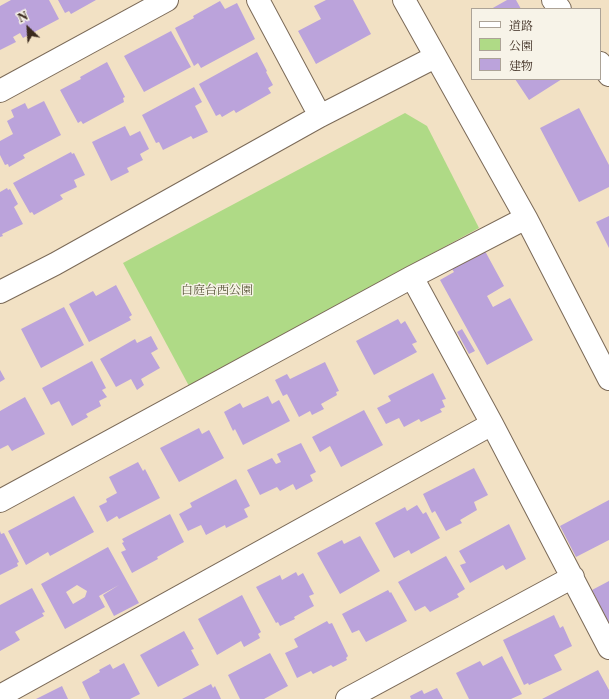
<!DOCTYPE html>
<html>
<head>
<meta charset="utf-8">
<style>
  body { margin:0 }
  #map { position:relative; width:609px; height:699px; overflow:hidden; background:#f2e1c4; font-family:"Libre Caslon Text","Noto Serif JP",serif }
  canvas { display:block }
  .legend { position:absolute; left:471px; top:8px; width:130px; height:72px; box-sizing:border-box; background:#f7f3e8; border:1px solid #aca397; margin:0; padding:5px 7px; list-style:none; font-size:12px; color:#3b2a1e }
  .legend li { display:flex; align-items:center; gap:8px; height:20px }
  .legend b { width:20px; border:1px solid #aca397 }
  .north { position:absolute; left:8px; top:8px; width:40px; height:40px; -webkit-text-stroke:3px #f7f3e8; paint-order:stroke; rotate:335deg; font-size:11px; font-weight:700; line-height:16px; text-align:center; color:#3b2a1e }
  .north::after { content:''; display:block; margin:auto; width:14px; height:18px; background:#3b2a1e; clip-path:polygon(50% 0,100% 100%,50% 72%,0 100%) }
</style>
</head>
<body>
<div id="map">
<canvas width="609" height="699"></canvas>
<ul class="legend">
<li><b style="height:5px;background:#fff"></b>道路</li>
<li><b style="height:11px;background:#afda86"></b>公園</li>
<li><b style="height:11px;background:#bba3db"></b>建物</li>
</ul>
<div class="north">N</div>
</div>
<script>
const context = document.querySelector('canvas').getContext('2d');
context.lineJoin = 'round';
function paint(path, color) { context.fillStyle = color; context.fill(path, 'evenodd'); }
const shape = rows => new Path2D(rows.map(r => 'M' + r).join(''));
function stroke(path, color, width, dash) { context.strokeStyle = color; context.lineWidth = width; context.lineCap = dash ? 'butt' : 'round'; context.setLineDash(dash || []); context.stroke(path); }
function label(font, color, halo, rows, align = 'center') {
  context.font = font + ' "Libre Caslon Text","Noto Serif JP",serif'; context.lineWidth = 3; context.setLineDash([]); context.textBaseline = 'middle'; context.strokeStyle = halo; context.fillStyle = color; for (const [text, x, y, turn = 0] of rows) {
    context.save(); context.translate(x, y); context.rotate((+turn || 0) * Math.PI / 180); context.textAlign = isNaN(turn) ? turn : align; if (halo) context.strokeText(text, 0, 0); context.fillText(text, 0, 0); context.restore();
  }
}
paint(shape([
  [405,113,427,126,479,228,189,386,123,263]
]), '#afda86');
paint(shape([
  [11,0,49,0,59,19,23,38,20,33,13,37,16,42,0,50,0,6],
  [58,0,96,0,71,14,69,11,65,13],
  [326,0,353,0,371,34,316,64,298,31,321,19,314,6],
  [507,0,516,0,521,9,491,9],
  [220,1,225,9,237,3,255,39,201,68,198,63,194,66,175,28,194,18,193,16],
  [171,31,191,67,144,92,124,56],
  [257,52,267,71,266,72,273,85,268,88,271,93,236,113,234,110,222,117,220,114,216,116,199,84],
  [107,62,125,97,123,98,124,102,83,124,81,121,78,123,60,90,81,79,80,77],
  [515,79,562,79,529,100],
  [194,87,202,102,195,106,208,132,193,139,191,136,163,150,159,142,156,143,142,115],
  [44,101,61,135,23,155,25,158,9,167,8,164,5,165,0,155,0,141,13,134,7,121,14,117,11,110,25,103,28,109],
  [579,108,609,165,609,187,579,202,540,128],
  [125,126,130,136,140,131,149,149,140,154,143,160,127,168,129,172,111,181,92,142],
  [71,152,72,154,74,153,85,175,74,180,77,187,60,195,63,199,34,215,32,212,30,213,13,183],
  [7,188,8,190,10,189,18,204,14,207,23,224,2,234,3,236,0,237,0,192],
  [609,216,609,248,596,222],
  [485,251,504,286,487,296,493,307,510,298,533,340,487,365,440,280,454,272,452,269],
  [116,285,132,315,129,317,131,320,89,342,69,304,93,291,96,296],
  [64,307,84,345,41,368,21,329],
  [398,319,401,324,405,321,417,342,412,344,417,352,374,375,356,341],
  [462,329,475,351,469,354,457,332],
  [151,336,158,349,151,353,160,368,141,379,144,385,137,390,131,379,116,387,100,359,135,339,137,343],
  [92,361,106,388,102,390,107,397,99,401,101,406,86,414,88,417,72,426,59,401,51,405,42,388],
  [325,362,339,391,336,392,337,395,321,404,324,409,312,415,310,411,299,417,287,394,283,396,275,380,287,374,290,379],
  [0,370,5,379,0,382],
  [433,373,446,399,442,400,445,407,440,409,442,412,421,422,419,419,404,427,399,418,386,424,377,408,391,401,388,396],
  [268,396,272,404,279,400,290,421,243,445,235,429,233,431,224,412,240,403,243,408],
  [25,397,45,434,12,451,8,445,0,449,0,411],
  [364,410,383,445,341,467,330,446,320,452,312,437],
  [199,428,202,434,209,430,224,458,179,482,160,448],
  [301,443,316,472,310,475,313,481,296,490,293,484,280,491,277,487,260,495,247,470,272,458,276,464,281,462,277,454],
  [138,462,143,471,145,469,160,498,119,519,117,516,107,522,99,506,107,502,106,499,117,493,109,477],
  [474,468,488,495,474,502,477,510,460,520,462,523,446,531,435,511,432,513,423,494],
  [236,479,250,506,244,509,248,517,226,528,225,525,206,535,201,525,188,531,179,514,192,507,190,503],
  [74,496,94,532,50,556,48,552,26,565,8,531],
  [609,500,609,540,576,557,560,526],
  [417,505,423,514,426,512,440,538,411,554,409,550,394,558,375,523,405,507,407,511],
  [170,514,184,542,157,557,158,559,132,573,121,552,126,550,122,543,124,542,122,539],
  [509,524,526,559,506,570,503,565,470,583,460,565,466,563,459,551],
  [0,531,1,534,4,533,19,562,17,563,18,566,0,575],
  [360,536,380,571,340,594,317,553,342,540,344,544],
  [108,547,139,603,114,616,103,595,119,585,99,596,105,607,65,629,41,584],
  [77,585,87,591,85,597,73,604,66,592],
  [446,556,465,589,457,594,459,597,430,612,425,606,415,611,398,582],
  [296,572,298,576,303,573,314,594,309,596,314,606,294,617,295,619,280,626,278,622,276,623,256,587,280,575,282,580],
  [609,581,609,623,592,590],
  [32,588,45,612,42,613,44,616,15,632,20,640,0,651,0,605],
  [388,590,390,593,391,592,407,621,366,642,359,630,352,633,342,614],
  [242,595,261,632,258,634,260,638,244,647,241,641,217,655,198,619],
  [554,615,560,628,563,626,572,646,554,655,562,670,529,685,528,683,524,685,503,640],
  [327,621,329,624,332,623,348,656,346,658,347,660,333,667,331,665,313,674,311,671,297,678,285,653,298,647,294,639],
  [184,631,194,649,191,650,199,665,158,687,140,655],
  [270,653,288,686,264,699,240,699,228,675],
  [502,656,522,694,511,699,469,699,456,673,480,661,483,666],
  [124,663,140,694,130,699,90,699,82,682,100,672,99,670,110,664,113,669],
  [598,670,609,690,609,699,542,699],
  [211,684,213,688,215,686,221,699,182,699],
  [62,686,68,699,36,699],
  [437,688,443,699,411,699,410,696,422,690,424,694]
]), '#bba3db');
const minor = shape([
  [258,0,320,116],
  [404,0,526,218,609,379],
  [553,0,560,9],
  [600,63,609,75],
  [0,91,167,0],
  [412,277,492,424,609,648],
  [0,292,55,264,320,116,435,57],
  [0,501,412,277,526,218],
  [0,696,492,424],
  [347,699,573,577]
]);
stroke(minor, '#7b6a58', 24);
stroke(minor, '#fff', 22);
label('12px', '#585638', '#f7f3e8', [
  ["白庭台西公園",217,291]
]);
</script>
</body>
</html>
